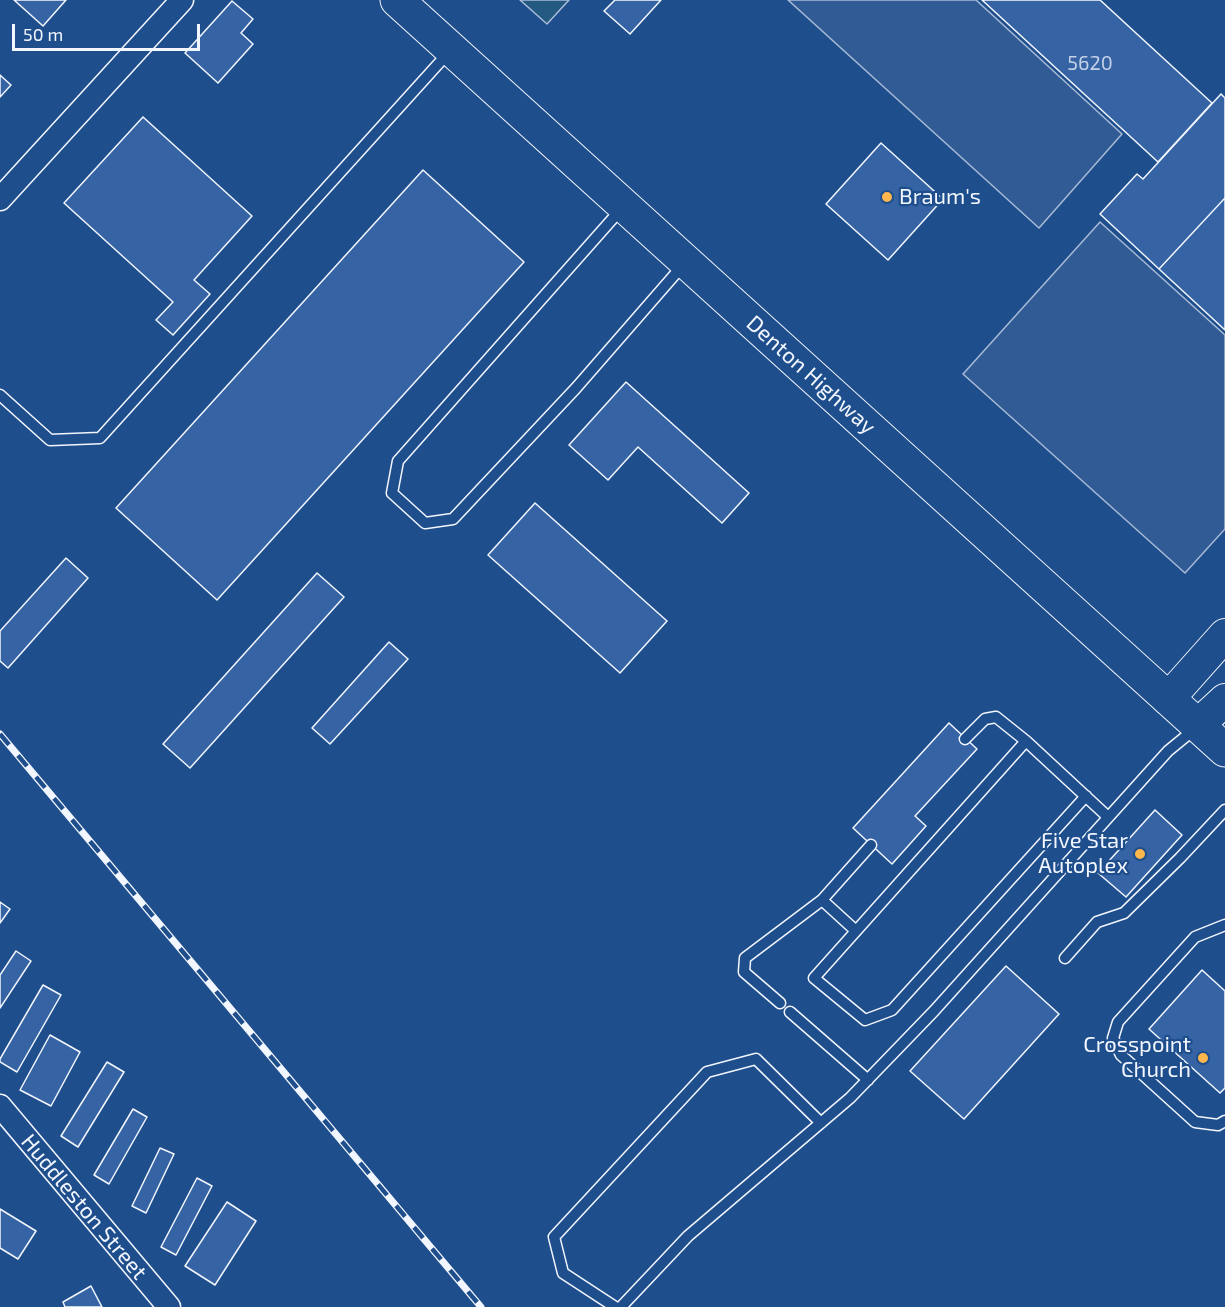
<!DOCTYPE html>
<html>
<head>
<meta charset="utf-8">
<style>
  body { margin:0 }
  #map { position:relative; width:1225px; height:1307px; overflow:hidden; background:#1f4e8c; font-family:"Exo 2",sans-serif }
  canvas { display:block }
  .scale { position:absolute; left:12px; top:24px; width:188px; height:27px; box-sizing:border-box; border:3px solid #f2f6ff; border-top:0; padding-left:8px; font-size:18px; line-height:21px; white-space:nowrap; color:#f2f6ff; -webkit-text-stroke:4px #1f4e8c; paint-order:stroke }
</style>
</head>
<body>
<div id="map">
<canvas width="1225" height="1307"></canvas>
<div class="scale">50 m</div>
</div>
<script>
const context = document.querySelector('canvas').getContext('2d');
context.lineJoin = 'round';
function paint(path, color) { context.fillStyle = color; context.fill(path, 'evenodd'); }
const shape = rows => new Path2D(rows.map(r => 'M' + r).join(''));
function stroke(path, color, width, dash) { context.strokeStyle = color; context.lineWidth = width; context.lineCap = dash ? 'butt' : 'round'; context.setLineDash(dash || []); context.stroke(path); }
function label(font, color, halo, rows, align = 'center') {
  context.font = font + ' "Exo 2",sans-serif'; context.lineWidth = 4.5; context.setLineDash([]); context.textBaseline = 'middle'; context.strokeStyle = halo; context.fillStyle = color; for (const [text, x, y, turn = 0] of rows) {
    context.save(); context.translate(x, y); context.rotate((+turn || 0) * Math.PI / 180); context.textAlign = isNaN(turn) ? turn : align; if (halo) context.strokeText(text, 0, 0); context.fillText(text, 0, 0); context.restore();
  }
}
const green = shape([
  [520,0,569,0,547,24,520,0]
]);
paint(green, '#245a82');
stroke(green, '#a8bbd7', 1.5);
const parking = shape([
  [788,0,976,0,1122,134,1039,228,788,0],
  [1100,222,1225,335,1225,529,1185,573,963,374,1100,222]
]);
paint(parking, '#305b95');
stroke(parking, '#a8bbd7', 1.5);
const building = shape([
  [14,0,66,0,43,26,14,0],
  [615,0,661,0,630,34,604,11,615,0],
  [982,0,1100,0,1212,103,1158,162,982,0],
  [232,1,253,19,241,33,253,44,218,83,185,53,232,1],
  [0,75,11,85,0,97,0,75],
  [1221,94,1225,98,1225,198,1159,269,1100,214,1137,174,1143,179,1221,94],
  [143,117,252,216,194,280,210,294,173,335,156,320,173,302,64,203,143,117],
  [881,143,943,199,888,260,826,204,881,143],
  [423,170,524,262,217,600,116,508,423,170],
  [1225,198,1225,330,1159,269,1225,198],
  [626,382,749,493,722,523,638,447,608,480,569,445,626,382],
  [535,503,667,621,620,673,488,555,535,503],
  [66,558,88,578,8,668,0,661,0,631,66,558],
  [317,573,344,597,190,768,163,744,317,573],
  [389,642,408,659,330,744,312,728,389,642],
  [949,723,977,749,915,816,926,826,892,864,853,828,949,723],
  [1155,810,1182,835,1126,897,1098,873,1155,810],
  [0,902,10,909,0,923,0,902],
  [16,951,31,961,0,1008,0,975,16,951],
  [1006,966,1059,1014,964,1119,910,1071,1006,966],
  [1202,970,1225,991,1225,1088,1220,1093,1149,1029,1202,970],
  [43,985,61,995,17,1072,0,1062,0,1059,43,985],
  [50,1035,80,1052,51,1106,20,1090,50,1035],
  [107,1062,124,1072,78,1147,61,1136,107,1062],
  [133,1109,147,1117,109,1184,94,1175,133,1109],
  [160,1148,174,1154,146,1213,132,1206,160,1148],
  [197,1178,212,1186,176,1255,161,1247,197,1178],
  [227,1202,256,1221,215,1285,185,1266,227,1202],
  [0,1209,36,1231,18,1259,0,1248,0,1209],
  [91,1286,102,1307,65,1307,63,1302,91,1286]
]);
paint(building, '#3563a3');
stroke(building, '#f2f6ff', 1.5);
const lane = shape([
  [623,207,398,461,392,493,425,523,453,519,576,388,684,264],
  [0,395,50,440,100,438,449,52],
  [965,739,985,719,996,717,1026,741,1108,817],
  [1026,741,814,978,865,1020,892,1010,1086,796],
  [822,900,856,931],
  [1225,925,1195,937,1118,1022,1113,1038,1121,1055,1195,1122,1218,1125,1225,1121],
  [1065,958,1097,922,1124,913,1180,858,1225,810],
  [780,1003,744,972,745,958,822,900,871,845],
  [790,1012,868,1080],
  [615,1307,563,1273,554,1237,707,1072,756,1059,821,1123],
  [621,1307,688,1236,850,1098,934,1011,1168,751,1196,728]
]);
const street = shape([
  [0,199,182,0],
  [0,1106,169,1307]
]);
const secondary = shape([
  [1168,699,1225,635],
  [1198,725,1225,700]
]);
const primary = shape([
  [397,0,1225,750]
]);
stroke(lane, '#f2f6ff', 13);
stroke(street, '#f2f6ff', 25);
stroke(secondary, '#f2f6ff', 34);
stroke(primary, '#f2f6ff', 35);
stroke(lane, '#1f4e8c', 10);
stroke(street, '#1f4e8c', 22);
stroke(secondary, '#1f4e8c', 32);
stroke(primary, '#1f4e8c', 33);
const rail = shape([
  [0,734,481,1307]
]);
stroke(rail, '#f2f6ff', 7);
stroke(rail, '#1f4e8c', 4.5, [14]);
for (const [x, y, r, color] of [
  [887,197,6,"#ffb74d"],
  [1140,854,6,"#ffb74d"],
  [1203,1058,6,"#ffb74d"]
]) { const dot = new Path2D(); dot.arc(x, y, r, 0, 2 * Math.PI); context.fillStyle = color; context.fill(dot); stroke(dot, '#1f4e8c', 2); }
label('20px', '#c3d1e8', null, [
  ["5620",1090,63]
]);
label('22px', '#f2f6ff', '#1f4e8c', [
  ["Braum's",899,197,"left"],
  ["Five Star",1128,841],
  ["Autoplex",1128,866],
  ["Crosspoint",1191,1045],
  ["Church",1191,1070]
], 'right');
label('22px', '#f2f6ff', '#1f4e8c', [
  ["Denton Highway",811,375,42],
  ["Huddleston Street",84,1207,50]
]);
</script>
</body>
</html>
